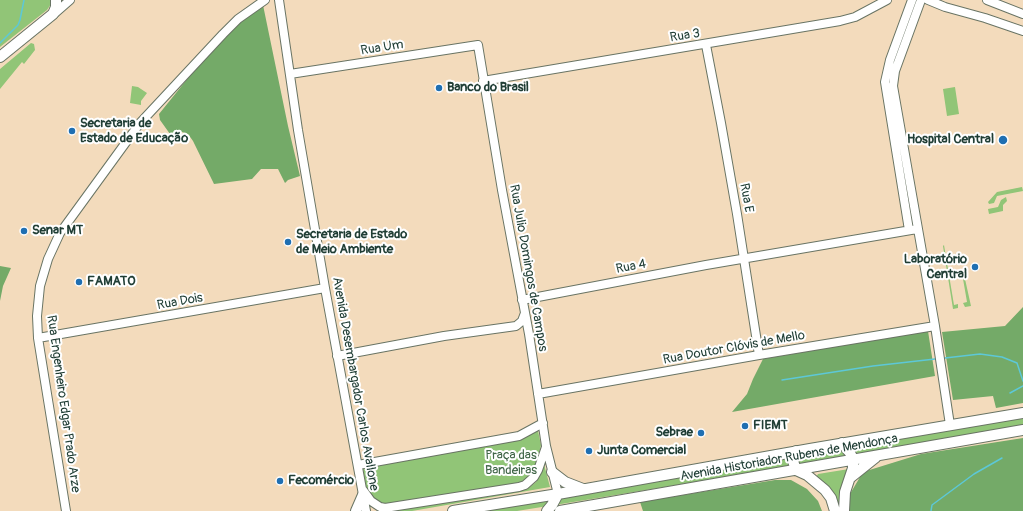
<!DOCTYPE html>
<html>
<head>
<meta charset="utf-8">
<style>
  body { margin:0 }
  canvas { display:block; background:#f3dbbc }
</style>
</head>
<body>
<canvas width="1023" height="511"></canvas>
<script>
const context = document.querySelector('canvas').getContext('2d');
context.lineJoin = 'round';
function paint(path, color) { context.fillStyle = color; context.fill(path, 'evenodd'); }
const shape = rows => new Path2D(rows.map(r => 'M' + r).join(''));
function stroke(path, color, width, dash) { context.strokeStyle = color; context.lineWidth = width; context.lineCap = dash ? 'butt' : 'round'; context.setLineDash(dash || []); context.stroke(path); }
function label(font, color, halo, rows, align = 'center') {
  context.font = font + ' Pangolin,sans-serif'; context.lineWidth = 4; context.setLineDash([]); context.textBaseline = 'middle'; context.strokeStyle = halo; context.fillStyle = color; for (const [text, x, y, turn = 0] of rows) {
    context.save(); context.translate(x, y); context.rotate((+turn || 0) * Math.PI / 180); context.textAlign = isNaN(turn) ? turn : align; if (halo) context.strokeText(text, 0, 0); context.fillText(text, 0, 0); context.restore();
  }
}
paint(shape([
  [0,0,51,0,51,4,47,10,0,47],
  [31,43,34,44,35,50,24,64,22,62,0,89,0,69],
  [132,86,138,87,147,93,141,101,141,105,130,103],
  [955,87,959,114,947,116,943,89],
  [1022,187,1023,191,997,196,994,203,989,204,988,202,997,192],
  [1006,197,1007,201,1003,205,1003,211,989,214,988,209,998,207,1001,200],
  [944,245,954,305,958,304,958,308,953,309,943,246],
  [963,270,971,306,965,307,963,303,967,302,962,273,958,273,958,271],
  [1023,417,1023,426,854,455,851,446],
  [537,430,538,431,541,445,536,466,533,474,524,484,385,506,370,496,365,484,363,469,518,438],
  [843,448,849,456,794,465,796,456],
  [790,456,792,466,555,505,559,496],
  [544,464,550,487,412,511,391,511,525,489,530,487,536,482,541,473],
  [849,469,842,511,816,477,818,474],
  [554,498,548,506,517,511,474,511]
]), '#91c577');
paint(shape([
  [263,5,288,126,300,176,288,180,285,183,278,169,261,169,252,179,214,184,193,141,188,134,182,132,176,134,170,134,160,120,159,114,218,41,233,26],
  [0,266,11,268,3,286,0,301,0,316],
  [1023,307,1023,403,996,408,993,396,953,400,942,332,1005,326],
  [928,331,935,376,732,412,747,394,753,379,763,359],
  [1023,438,1023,511,849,511,847,499,863,472,921,454],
  [775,480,791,480,807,489,818,501,822,511,643,511,640,502]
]), '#74aa68');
stroke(shape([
  [0,43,18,25,20,20,24,0],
  [945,358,980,354,1002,357,1017,363,1023,381],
  [782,380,873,366,935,359],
  [1010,393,1023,386],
  [931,511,932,505,974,474,1002,458]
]), '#5dc8d7', 1.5);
const minor = shape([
  [279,0,298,130,325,288,366,511],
  [921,0,895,71,893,86,935,326,950,425],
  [928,0,945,7,985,18,1023,31],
  [987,0,1023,14],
  [54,14,70,0],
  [706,45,721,123,737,214,759,355],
  [290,74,478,45,502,190,529,334,546,446,558,494],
  [483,81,840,21,855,17,887,0],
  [909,230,885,82,890,60,912,0],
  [522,300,706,265,917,229],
  [38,338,325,288],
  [337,356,444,336,516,326,522,321,525,313],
  [538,394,759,355,935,326],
  [358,465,519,436,543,423],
  [363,490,371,501,380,507,385,508,519,487,525,485,534,477,538,470,546,447],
  [66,511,48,400,38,338,37,316,40,286,48,259,60,233,140,123,223,34,238,19,265,0]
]);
const major = shape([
  [0,57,53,14,56,7,56,0],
  [842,443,850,453,853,459,853,468,845,492,844,511],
  [796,451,793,461,796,470,807,475,825,490,831,498,835,511],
  [552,472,565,482,583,489],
  [851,477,876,457],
  [356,511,363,495],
  [453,511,558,494,810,449,1023,413],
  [547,511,552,505,558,494],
  [560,511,1023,430]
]);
stroke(minor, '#697464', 10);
stroke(major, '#697464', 12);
stroke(minor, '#fff', 8);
stroke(major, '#fff', 10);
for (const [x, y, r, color] of [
  [439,88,4,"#1f6fb2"],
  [72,131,4,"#1f6fb2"],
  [1003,140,5,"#1f6fb2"],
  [24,231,4,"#1f6fb2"],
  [288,242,4,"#1f6fb2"],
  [975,267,4,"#1f6fb2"],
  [79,282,4,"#1f6fb2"],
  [745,426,4,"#1f6fb2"],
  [701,433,4,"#1f6fb2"],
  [589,451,4,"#1f6fb2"],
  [280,481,4,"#1f6fb2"]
]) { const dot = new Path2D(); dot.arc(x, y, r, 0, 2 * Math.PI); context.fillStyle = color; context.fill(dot); stroke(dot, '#fff', 1.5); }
label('13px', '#1f3d34', '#fff', [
  ["Rua 3",685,36,-9],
  ["Rua Um",382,48,-9],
  ["Rua E",746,198,80],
  ["Rua 4",631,267,-11],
  ["Rua Julio Domingos de Campos",528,268,80],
  ["Rua Dois",180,302,-10],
  ["Rua Doutor Clóvis de Mello",734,348,-10],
  ["Avenida Desembargador Carlos Avallone",355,384,80],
  ["Rua Engenheiro Edgar Prado Arze",63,404,82],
  ["Avenida Historiador Rubens de Mendonça",789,458,-10]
]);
label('bold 13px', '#1f3d34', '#fff', [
  ["Banco do Brasil",447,88],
  ["Secretaria de",80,124],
  ["Estado de Educação",80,139],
  ["Hospital Central",994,140,"right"],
  ["Senar MT",32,231],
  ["Secretaria de Estado",296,235],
  ["de Meio Ambiente",296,250],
  ["Laboratório",967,260,"right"],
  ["Central",967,275,"right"],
  ["FAMATO",87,282],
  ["FIEMT",753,426],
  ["Sebrae",693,433,"right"],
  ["Junta Comercial",597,451],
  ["Fecomércio",288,481]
], 'left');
label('13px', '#416648', '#fff', [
  ["Praça das",511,456],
  ["Bandeiras",511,471]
]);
</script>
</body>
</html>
